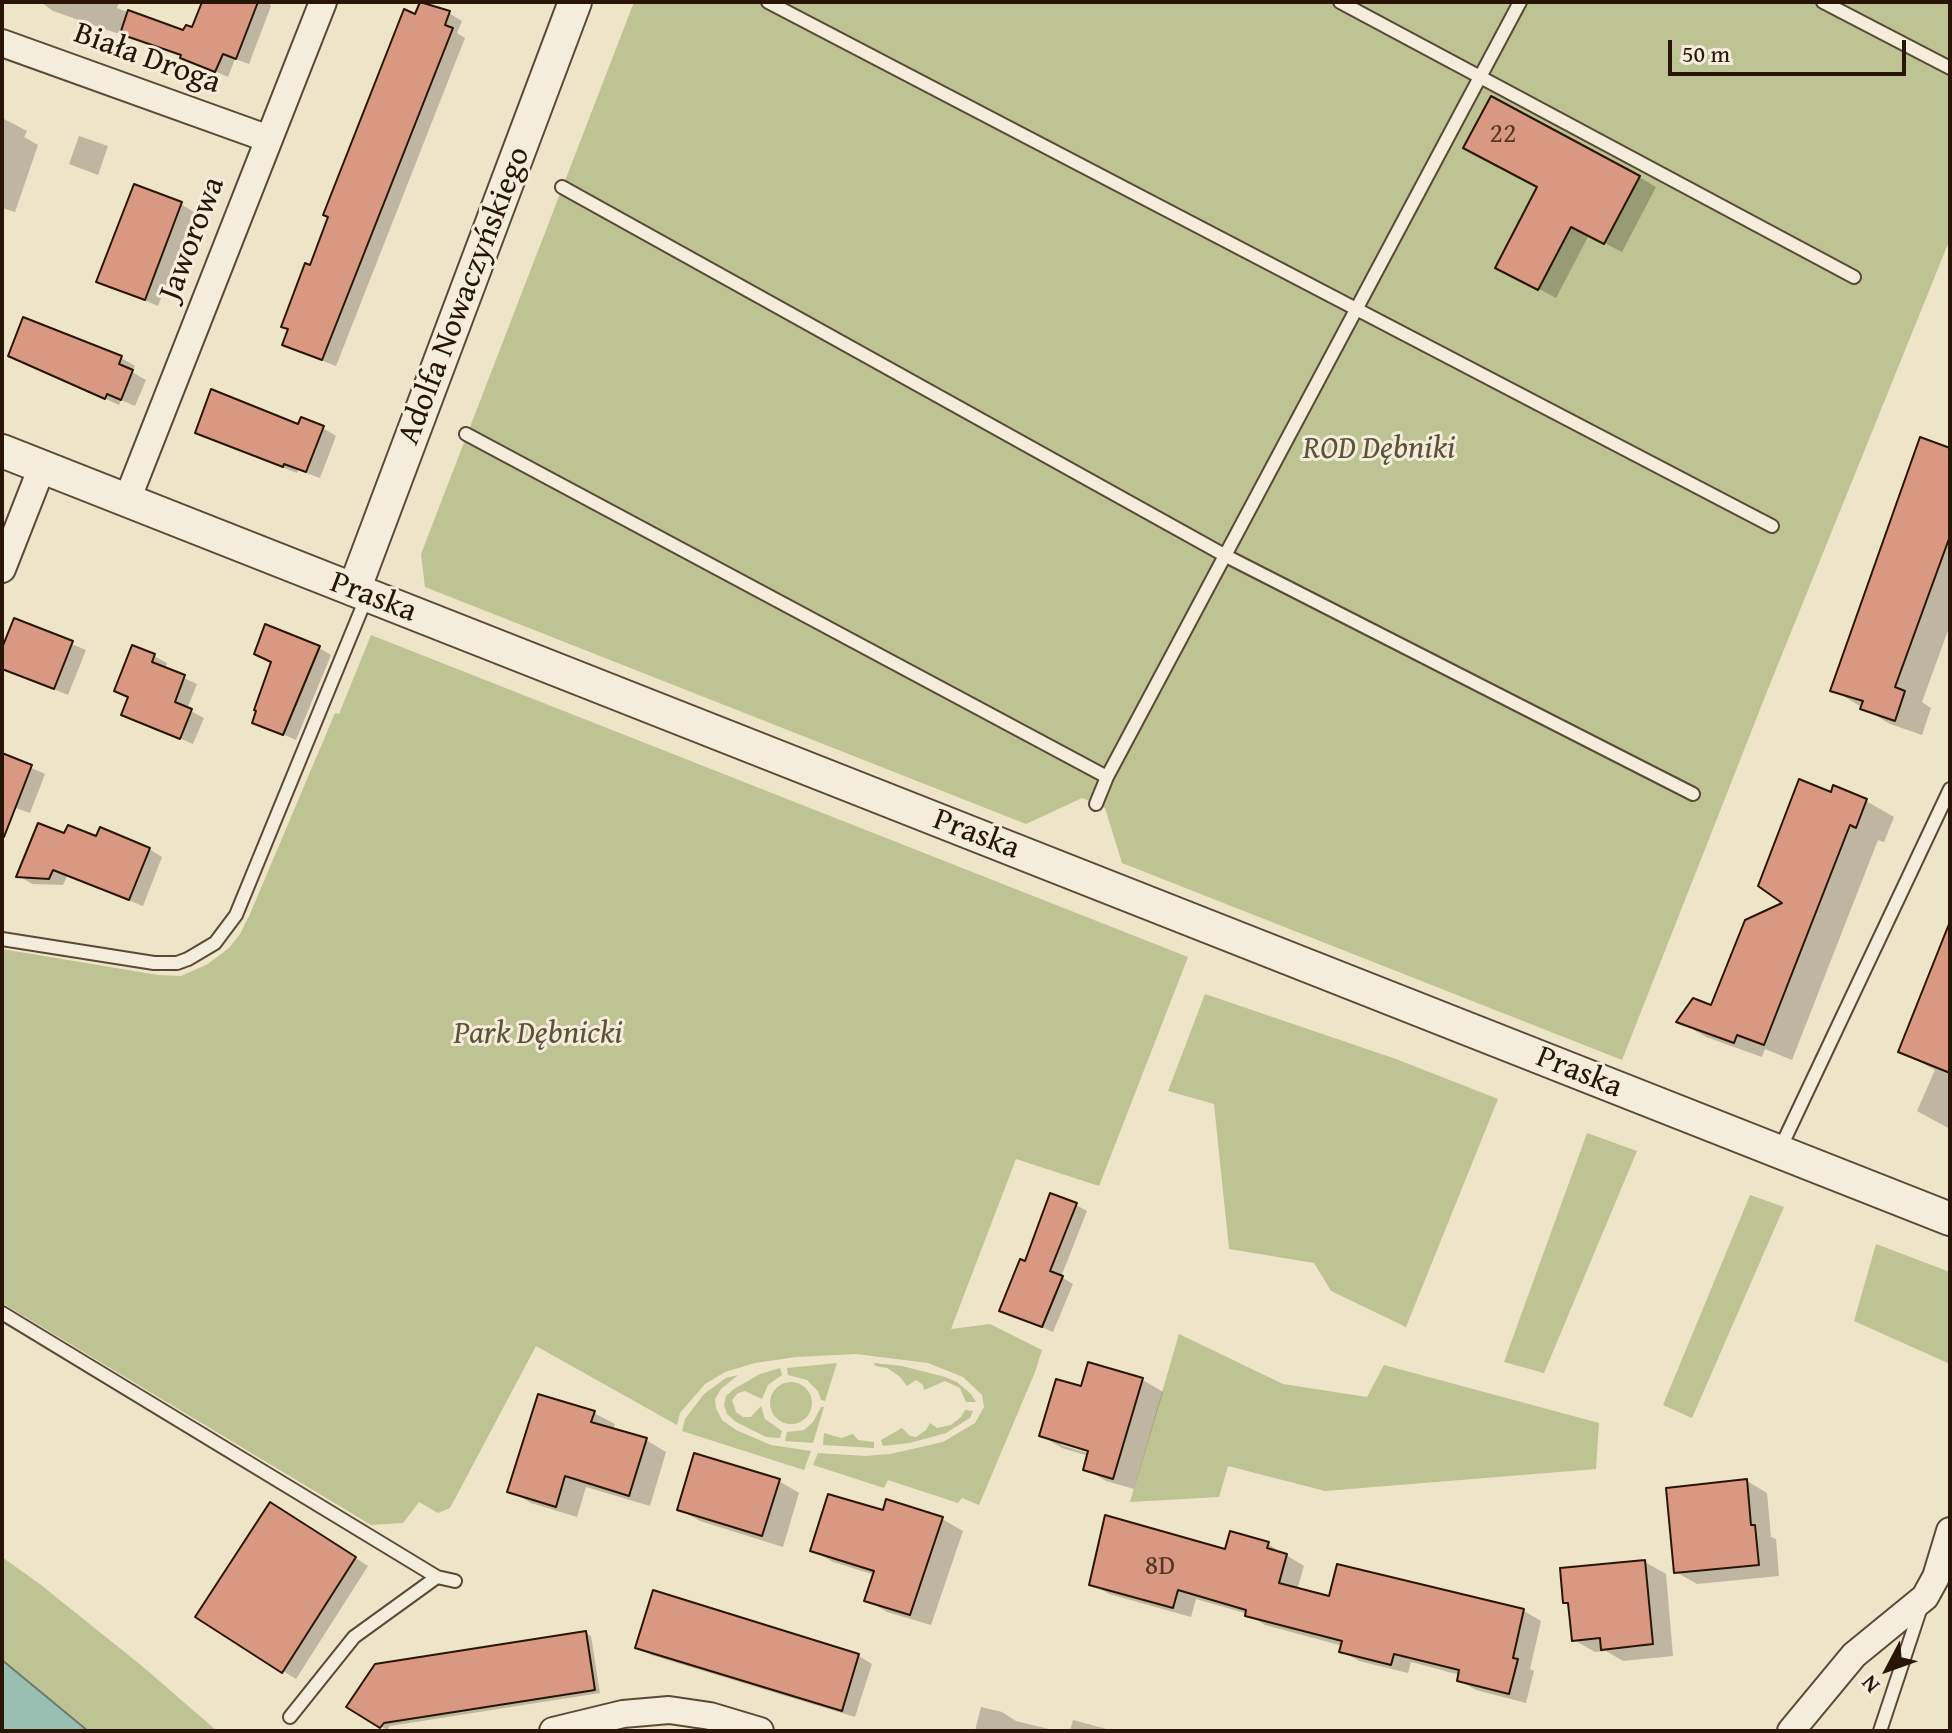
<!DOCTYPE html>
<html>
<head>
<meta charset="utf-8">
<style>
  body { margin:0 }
  #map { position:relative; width:1952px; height:1733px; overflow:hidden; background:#eee4c8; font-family:"Gentium Book Plus",serif }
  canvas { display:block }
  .frame { position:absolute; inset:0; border:4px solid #281505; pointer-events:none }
  .north { position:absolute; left:1848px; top:1629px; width:80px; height:80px; -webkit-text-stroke:6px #f4eddb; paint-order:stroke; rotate:229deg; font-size:22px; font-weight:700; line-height:32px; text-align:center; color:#281505 }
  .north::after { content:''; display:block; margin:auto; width:28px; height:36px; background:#281505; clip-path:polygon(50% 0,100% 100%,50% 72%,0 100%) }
  .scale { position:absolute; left:1668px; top:40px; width:238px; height:36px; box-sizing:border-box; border:4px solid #281505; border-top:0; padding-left:10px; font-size:24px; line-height:28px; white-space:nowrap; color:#281505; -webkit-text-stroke:6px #f4eddb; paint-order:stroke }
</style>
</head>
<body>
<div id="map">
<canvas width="1952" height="1733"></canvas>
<div class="frame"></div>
<div class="north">N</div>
<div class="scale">50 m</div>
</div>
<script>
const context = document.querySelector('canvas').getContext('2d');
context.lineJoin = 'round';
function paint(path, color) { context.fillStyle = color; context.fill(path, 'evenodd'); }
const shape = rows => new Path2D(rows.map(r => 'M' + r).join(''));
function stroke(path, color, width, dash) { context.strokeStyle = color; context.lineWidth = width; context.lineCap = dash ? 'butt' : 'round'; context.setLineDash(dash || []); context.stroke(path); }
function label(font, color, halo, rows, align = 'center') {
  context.font = font + ' "Gentium Book Plus",serif'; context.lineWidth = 6; context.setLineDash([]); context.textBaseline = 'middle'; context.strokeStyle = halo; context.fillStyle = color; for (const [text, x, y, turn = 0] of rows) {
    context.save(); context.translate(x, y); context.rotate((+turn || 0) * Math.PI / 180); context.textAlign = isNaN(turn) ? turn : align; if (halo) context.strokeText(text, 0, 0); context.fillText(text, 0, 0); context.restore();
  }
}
paint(shape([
  [634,2,1950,2,1950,239,1768,689,1622,1060,1122,863,1105,808,1082,798,1026,824,425,587,421,554],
  [371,635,1188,957,1099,1186,1016,1159,951,1329,990,1324,1042,1350,1035,1372,979,1505,962,1498,958,1503,888,1480,884,1488,813,1465,818,1453,865,1456,890,1454,943,1442,975,1423,984,1407,982,1395,963,1377,928,1363,856,1354,796,1357,755,1363,725,1372,705,1384,680,1413,677,1425,536,1346,450,1508,438,1513,419,1502,403,1523,371,1525,2,1303,2,949,158,975,181,976,208,964,229,948,240,934,250,914,335,713,339,714],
  [1205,994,1396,1059,1498,1099,1406,1327,1331,1291,1314,1263,1229,1249,1214,1104,1168,1091],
  [1587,1133,1637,1151,1544,1373,1504,1362],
  [1750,1195,1784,1207,1692,1418,1663,1405],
  [1876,1244,1950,1272,1950,1364,1854,1321],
  [1179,1334,1283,1384,1367,1397,1384,1365,1599,1423,1596,1469,1325,1491,1228,1466,1219,1497,1130,1502],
  [837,1363,825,1401,821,1400,818,1391,807,1380,788,1375,787,1368],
  [874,1363,902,1366,945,1377,957,1382,971,1394,976,1402,966,1402,960,1388,945,1381,924,1390,923,1385,916,1380,907,1386,899,1376,887,1368,875,1366],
  [780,1368,782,1375,768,1385,762,1399,745,1391,738,1393,732,1400,736,1412,743,1417,751,1417,761,1406,765,1419,782,1431,780,1438,766,1437,736,1422,727,1414,724,1405,726,1396,734,1389,760,1374],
  [738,1375,721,1389,715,1399,716,1408,722,1420,736,1430,771,1445,811,1451,804,1470,682,1431,685,1419,704,1394,726,1378],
  '770 1403a21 21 0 1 1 42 0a21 21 0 1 1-42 0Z',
  [821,1407,824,1407,813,1443,785,1441,787,1432,804,1430,813,1422],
  [965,1410,973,1411,970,1418,946,1433,910,1443,883,1446,881,1440,902,1428,910,1436,916,1437,926,1430,930,1423,937,1428,951,1425,961,1417],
  [824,1433,841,1438,853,1434,858,1440,874,1442,874,1448,823,1445],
  [2,1557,41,1585,142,1666,217,1731,88,1731,2,1660]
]), '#bdc393');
const water = shape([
  [2,1660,88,1731,2,1731,2,1660]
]);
paint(water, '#99bfb3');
stroke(water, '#6c7b6d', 2);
paint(shape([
  [41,2,119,2,117,8,184,33,193,30,204,2,268,2,271,6,249,64,235,59,228,77,182,56,53,11],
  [449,13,462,21,457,33,465,38,336,366,297,351,284,344,311,267,416,16],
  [2,118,27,131,24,137,38,145,15,212,2,208],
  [79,136,108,146,98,175,69,164],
  [1639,177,1656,187,1622,252,1589,235,1556,298,1498,267],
  [181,204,194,212,158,306,99,281],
  [10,355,121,358,135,366,132,372,146,380,135,406,121,400,119,405],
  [300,426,323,428,336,436,320,478,298,470,297,473,211,439,197,432],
  [1950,443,1950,625,1922,702,1931,708,1922,735,1890,724,1833,690],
  [15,620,86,650,68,695,2,668,2,654],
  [133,648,154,656,167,663,165,669,197,684,187,709,204,718,193,744,123,714,130,698],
  [319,648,331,655,296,740,254,722],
  [2,755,45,774,30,813,2,803],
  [1834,788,1866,801,1894,817,1884,842,1878,840,1792,1060,1765,1049,1762,1057,1706,1037,1679,1021,1712,1008,1786,903],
  [65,836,97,838,149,849,162,857,143,906,67,876,63,885,32,884,19,876],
  [1950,926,1950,1129,1917,1111,1935,1070,1900,1051],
  [1076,1205,1087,1211,1061,1277,1073,1284,1053,1332,1001,1310,1026,1263],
  [1089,1364,1143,1380,1163,1392,1134,1489,1106,1481,1086,1469,1089,1456,1062,1448,1041,1436,1082,1389],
  [1061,1441,1098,1452,1097,1456,1061,1445],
  [594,1413,615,1424,613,1430,646,1440,666,1452,650,1506,586,1487,577,1517,531,1503,510,1491],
  [779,1481,799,1493,783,1547,700,1521,679,1509],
  [1747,1481,1767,1493,1771,1537,1776,1539,1779,1576,1697,1584,1676,1572],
  [284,1512,368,1566,296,1679,283,1671],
  [884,1513,942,1519,963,1531,931,1625,887,1612,867,1600,875,1575,833,1562,812,1550],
  [1268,1544,1304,1566,1297,1590,1331,1598,1338,1566,1524,1611,1541,1621,1530,1669,1534,1671,1526,1703,1476,1690,1459,1680,1460,1675,1411,1662,1408,1673,1359,1661,1341,1651,1343,1646,1265,1625,1248,1614,1196,1599,1191,1617,1109,1594,1092,1584],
  [1645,1562,1666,1574,1673,1656,1623,1661,1606,1651,1595,1652,1574,1640,1570,1605,1565,1602],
  [654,1592,859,1656,872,1664,855,1717,651,1655,637,1647],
  [585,1633,591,1636,600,1693,390,1726,387,1730,349,1706],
  [981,1707,1002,1712,1016,1721,1057,1731,975,1731],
  [1073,1720,1114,1731,1070,1731]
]), '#0003');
const building = shape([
  [202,2,258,2,236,59,223,54,215,72,180,58,181,55,120,34,128,10,183,30,186,25,192,27,202,2],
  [420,2,450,11,445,25,453,28,322,360,282,345,288,329,281,327,305,263,310,265,328,217,323,215,404,9,415,14,420,2],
  [1491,96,1640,176,1604,244,1571,227,1538,290,1495,268,1537,187,1463,148,1491,96],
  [134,184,182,202,145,300,96,282,134,184],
  [23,317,122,356,119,364,133,370,121,400,107,394,105,399,8,356,23,317],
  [211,389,298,424,301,417,324,426,306,472,284,464,283,467,195,433,211,389],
  [1920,437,1950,448,1950,536,1895,687,1905,691,1895,721,1860,709,1863,701,1830,691,1920,437],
  [14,618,73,641,54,689,2,669,2,648,14,618],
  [265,624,320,646,283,735,252,723,256,711,254,710,271,662,254,654,265,624],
  [132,645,155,654,152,662,185,675,175,702,192,709,180,739,121,715,128,697,114,691,132,645],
  [2,753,32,765,4,837,2,837,2,753],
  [1799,779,1831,792,1833,785,1867,799,1856,828,1850,825,1764,1045,1737,1035,1734,1043,1676,1022,1693,998,1711,1005,1745,920,1782,903,1758,886,1799,779],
  [38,823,64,833,68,825,96,836,100,827,150,848,129,900,53,870,49,879,16,877,38,823],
  [1949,924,1950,924,1950,1073,1898,1052,1949,924],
  [1050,1193,1077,1203,1050,1271,1063,1276,1042,1327,999,1311,1020,1259,1025,1261,1050,1193],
  [1088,1362,1143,1378,1113,1479,1083,1470,1088,1451,1039,1436,1056,1379,1081,1386,1088,1362],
  [538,1394,595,1411,591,1422,647,1438,629,1496,565,1476,556,1507,507,1492,538,1394],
  [694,1453,780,1479,762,1536,677,1510,694,1453],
  [1747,1479,1751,1525,1755,1525,1759,1565,1674,1573,1666,1488,1747,1479],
  [828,1494,883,1510,886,1499,943,1517,910,1615,864,1601,874,1571,810,1551,828,1494],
  [270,1502,356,1557,282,1673,195,1617,270,1502],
  [1105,1515,1225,1549,1230,1531,1269,1542,1267,1548,1287,1554,1279,1583,1329,1596,1337,1564,1524,1609,1513,1658,1518,1659,1509,1694,1457,1681,1459,1670,1394,1654,1391,1665,1339,1652,1342,1641,1245,1616,1246,1610,1178,1590,1173,1608,1089,1585,1105,1515],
  [1645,1560,1653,1644,1601,1650,1600,1638,1572,1641,1568,1603,1563,1603,1560,1568,1645,1560],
  [653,1590,859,1654,842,1711,635,1648,653,1590],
  [586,1631,595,1690,384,1723,380,1728,346,1707,375,1664,586,1631]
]);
paint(building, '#d99882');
stroke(building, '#281505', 2);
const service = shape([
  [768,2,1772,526],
  [1340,2,1854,277],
  [1823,2,1950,68],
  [562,187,1226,556,1693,794],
  [466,434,1107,777],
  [1096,804,1107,777,1520,2],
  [2,939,154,963,177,963,188,959,215,943,236,915,367,596],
  [1779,1151,1950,789],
  [2,1313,437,1577,455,1581],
  [290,1717,354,1637,437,1577],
  [1880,1731,1921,1607]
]);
const minor = shape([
  [2,43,269,139],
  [127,500,323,2],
  [2,569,42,467],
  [553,1731,623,1714,669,1710,710,1716,760,1731],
  [1791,1731,1854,1655,1925,1597,1936,1577,1950,1531]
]);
const tertiary = shape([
  [2,451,1950,1219],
  [354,590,575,2]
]);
stroke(service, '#5a4936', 16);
stroke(minor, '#5a4936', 30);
stroke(tertiary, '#5a4936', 36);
stroke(service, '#f4eddb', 12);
stroke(minor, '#f4eddb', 26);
stroke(tertiary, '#f4eddb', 32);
label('28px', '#543624', null, [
  ["22",1503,135],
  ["8D",1160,1567]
]);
label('32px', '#281505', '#f4eddb', [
  ["Biała Droga",147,59,20],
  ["Jaworowa",193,239,-69],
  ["Adolfa Nowaczyńskiego",465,296,-69],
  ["Praska",373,598,21],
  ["Praska",976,835,21],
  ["Praska",1579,1073,22]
]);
label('italic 32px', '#5c5237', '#f4eddb', [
  ["ROD Dębniki",1379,450],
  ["Park Dębnicki",538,1035]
]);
</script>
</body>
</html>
